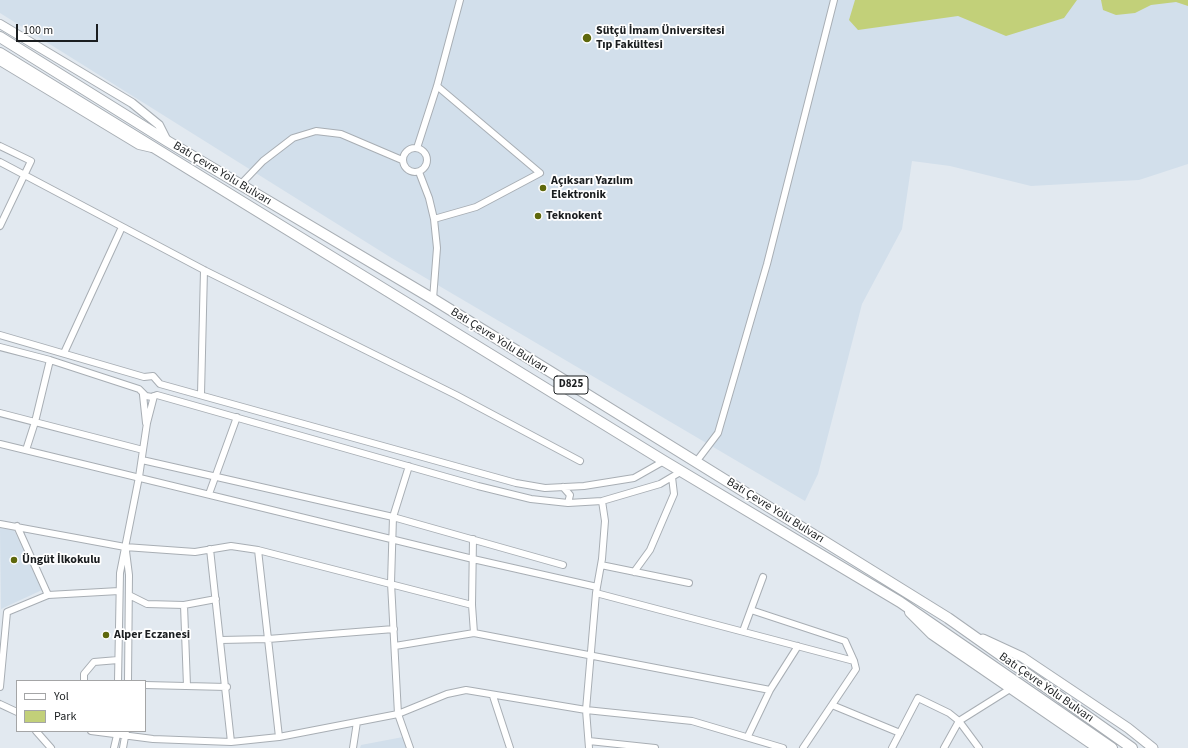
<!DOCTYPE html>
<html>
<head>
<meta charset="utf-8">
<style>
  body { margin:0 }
  #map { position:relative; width:1188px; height:748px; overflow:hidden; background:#e2e9f0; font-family:"Source Sans 3",sans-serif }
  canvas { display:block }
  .legend { position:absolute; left:16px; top:680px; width:130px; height:52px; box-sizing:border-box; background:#fff; border:1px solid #a4a5a6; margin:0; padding:5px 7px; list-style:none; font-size:12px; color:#1b1e20 }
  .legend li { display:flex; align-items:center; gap:8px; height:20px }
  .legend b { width:20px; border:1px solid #a4a5a6 }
  .scale { position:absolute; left:16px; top:24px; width:82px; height:18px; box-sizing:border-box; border:2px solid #1b1e20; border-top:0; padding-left:5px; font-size:12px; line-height:14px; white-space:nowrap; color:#1b1e20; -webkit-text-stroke:3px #fff; paint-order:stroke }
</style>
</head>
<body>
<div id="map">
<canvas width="1188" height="748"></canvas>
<ul class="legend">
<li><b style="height:5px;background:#fff"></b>Yol</li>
<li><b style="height:11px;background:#c2d079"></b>Park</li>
</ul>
<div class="scale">100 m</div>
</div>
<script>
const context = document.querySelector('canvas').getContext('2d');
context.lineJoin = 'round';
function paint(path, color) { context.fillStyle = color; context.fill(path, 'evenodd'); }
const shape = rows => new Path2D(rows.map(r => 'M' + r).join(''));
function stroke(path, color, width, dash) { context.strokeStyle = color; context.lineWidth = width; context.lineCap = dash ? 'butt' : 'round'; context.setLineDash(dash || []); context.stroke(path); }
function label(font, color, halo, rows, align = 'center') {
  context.font = font + ' "Source Sans 3",sans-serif'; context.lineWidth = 3.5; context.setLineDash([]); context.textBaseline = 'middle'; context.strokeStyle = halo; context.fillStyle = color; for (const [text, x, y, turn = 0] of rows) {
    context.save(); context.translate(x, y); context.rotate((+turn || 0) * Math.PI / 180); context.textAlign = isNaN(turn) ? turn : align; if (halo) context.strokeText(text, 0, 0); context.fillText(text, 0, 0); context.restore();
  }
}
paint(shape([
  [0,0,1188,0,1188,164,1139,180,1031,186,950,166,912,161,902,229,862,304,818,474,805,501,390,257,0,13],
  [0,528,14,530,42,590,1,609],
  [403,737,407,748,360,748,361,745]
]), '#d2dfeb');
paint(shape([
  [855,0,1077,0,1064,18,1006,36,958,16,858,30,849,20],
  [1101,0,1188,0,1188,6,1176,2,1151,5,1135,13,1116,15,1103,10]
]), '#c2d079');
const minor = shape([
  [0,146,31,161,0,226],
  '403 160a12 12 0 1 1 24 0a12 12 0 1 1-24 0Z',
  [417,148,437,86,460,0],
  [0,162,204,270,456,395,580,461],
  [419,172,429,198,434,219,437,248,433,299],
  [240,185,263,161,293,138,316,131,341,134,402,160],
  [434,219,476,207,540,173,437,86],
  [0,335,144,377,153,376,160,384,516,483,545,488,584,486,634,478,664,461],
  [0,347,50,360,139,389,146,396,152,397,157,395,478,486,531,499,568,503,602,501,660,484,682,471],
  [64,353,122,227],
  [201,394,204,270],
  [143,395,146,423],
  [0,413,143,450],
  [0,444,473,559,597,587,596,593,854,661],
  [26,450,35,422,50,360],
  [142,460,393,517,563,565],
  [696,462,718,433,767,264,834,0],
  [409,466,393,517,391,583,398,714,410,748],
  [563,487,570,495,568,503],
  [209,494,237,417],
  [0,524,125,547,195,552,231,546,258,550,472,605],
  [17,526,48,595],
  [473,539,472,605,474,633],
  [210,549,231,742],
  [258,550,279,737],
  [126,551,129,575,128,681],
  [601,565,689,583],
  [634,572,650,550,674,494,672,477],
  [597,587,602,559,605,521,602,501],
  [129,595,147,604,184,605,216,599],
  [184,605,187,686],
  [751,610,845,641,854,661,856,669,803,748],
  [743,631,763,577],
  [221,640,268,639,394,629],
  [395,646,474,633,770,690],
  [84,681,84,674,94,662,118,660],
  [118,681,120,573,139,477,147,423,154,396],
  [145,685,227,687],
  [0,687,7,612,48,595,119,591],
  [493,696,510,748],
  [0,704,17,712],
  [832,705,900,733],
  [36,731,51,748],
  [91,731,153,739,231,742,279,737,398,714,447,694,466,690,586,710,692,721,783,748],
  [748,736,770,690,798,646],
  [589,741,655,748],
  [114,748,118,731],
  [123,748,126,731],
  [353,748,357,722],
  [589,748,586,710,596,593],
  [892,748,918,698,949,713,959,721,979,748],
  [944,748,959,721,1010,689]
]);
const tertiary = shape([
  [0,24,132,103,159,125,167,141],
  [0,61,139,145,152,148]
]);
const secondary = shape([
  [983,639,1022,657,1128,728,1153,748]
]);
const primary = shape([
  [910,612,932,634,1098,748]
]);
const trunk = shape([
  [0,37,167,141,433,299,948,618,1132,748],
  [0,53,664,461,900,602,1112,748]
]);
stroke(minor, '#a8aeb4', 8);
stroke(tertiary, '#a8aeb4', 10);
stroke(secondary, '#a8aeb4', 11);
stroke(primary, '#a8aeb4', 12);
stroke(trunk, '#a8aeb4', 12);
stroke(minor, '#fff', 6);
stroke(tertiary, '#fff', 8);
stroke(secondary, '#fff', 9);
stroke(primary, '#fff', 10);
stroke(trunk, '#fff', 10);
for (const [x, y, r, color] of [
  [587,38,5,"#5e680c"],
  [543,188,4,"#5e680c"],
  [538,216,4,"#5e680c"],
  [14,560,4,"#5e680c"],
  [106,635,4,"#5e680c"]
]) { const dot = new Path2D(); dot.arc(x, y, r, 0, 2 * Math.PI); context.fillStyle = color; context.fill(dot); stroke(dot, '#fff', 1.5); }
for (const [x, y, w] of [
  [571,385,34]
]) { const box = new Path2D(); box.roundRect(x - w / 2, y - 9, w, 18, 3); context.fillStyle = '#fff'; context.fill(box); stroke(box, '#1b1e20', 1); }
label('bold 11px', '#1b1e20', null, [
  ["D825",571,385]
]);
label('bold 12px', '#1b1e20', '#fff', [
  ["Sütçü İmam Üniversitesi",596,31],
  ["Tıp Fakültesi",596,45],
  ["Açıksarı Yazılım",551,181],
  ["Elektronik",551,195],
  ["Teknokent",546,216],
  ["Üngüt İlkokulu",22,560],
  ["Alper Eczanesi",114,635]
], 'left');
label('12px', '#1b1e20', '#fff', [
  ["Batı Çevre Yolu Bulvarı",222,174,31],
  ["Batı Çevre Yolu Bulvarı",499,341,32],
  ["Batı Çevre Yolu Bulvarı",775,511,32],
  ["Batı Çevre Yolu Bulvarı",1046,688,35]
]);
</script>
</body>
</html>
